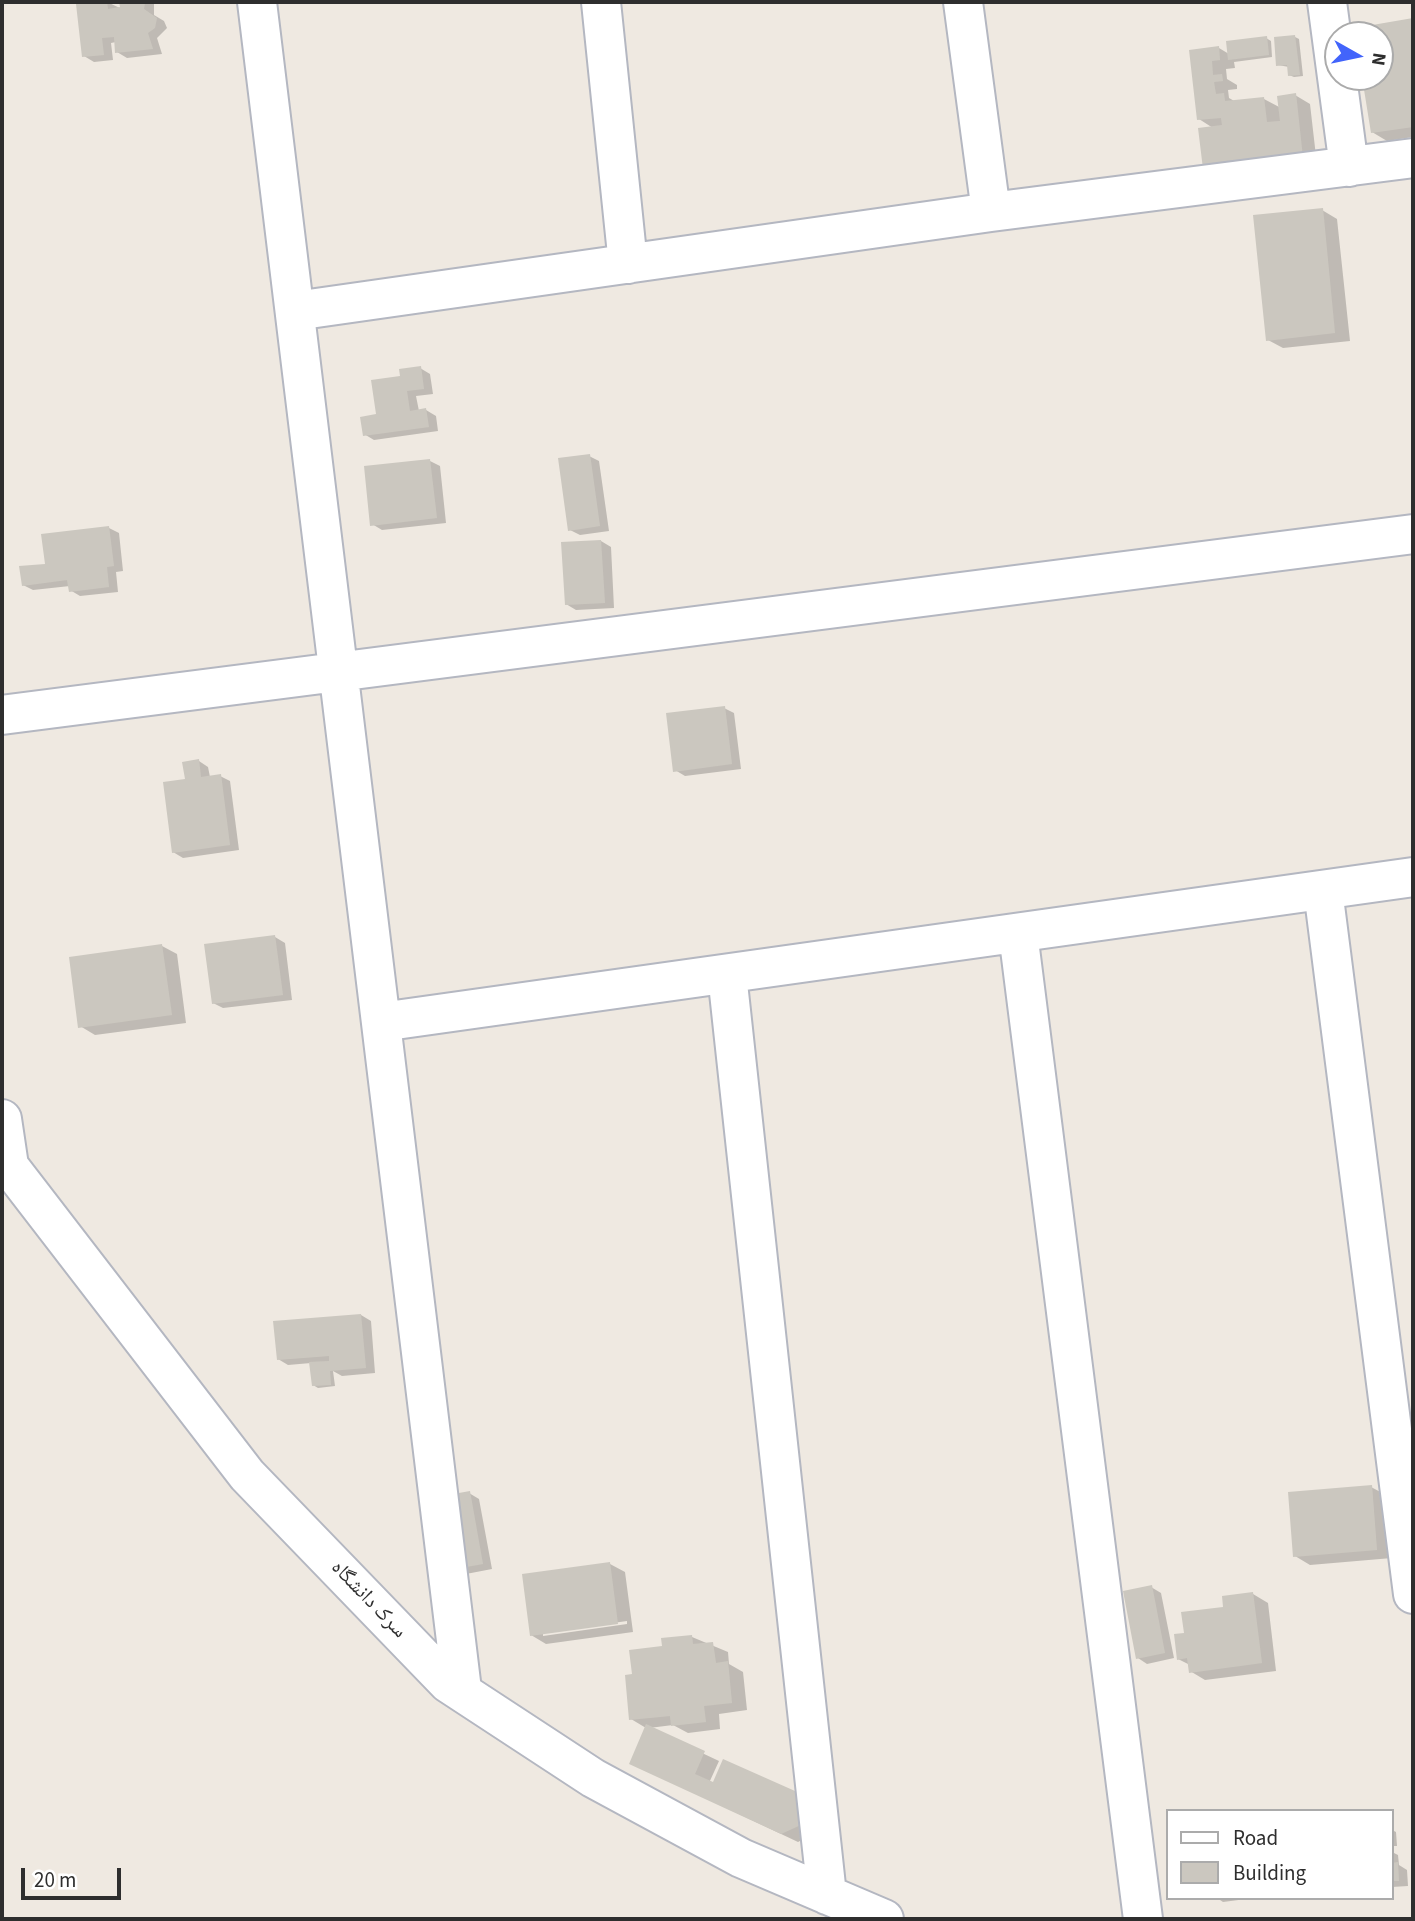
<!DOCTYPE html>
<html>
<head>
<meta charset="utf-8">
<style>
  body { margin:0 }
  #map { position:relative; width:1415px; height:1921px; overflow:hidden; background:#efe9e1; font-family:"Source Sans 3",sans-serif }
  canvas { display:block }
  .frame { position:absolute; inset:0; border:4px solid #2e2e2e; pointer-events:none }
  .legend { position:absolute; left:1166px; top:1809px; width:228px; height:91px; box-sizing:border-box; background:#fff; border:2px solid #ababab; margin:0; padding:9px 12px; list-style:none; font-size:21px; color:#2e2e2e }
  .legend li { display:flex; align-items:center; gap:14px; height:35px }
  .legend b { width:35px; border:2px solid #ababab }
  .north { position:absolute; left:1324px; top:21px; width:70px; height:70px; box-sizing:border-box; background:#fff; border:2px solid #ababab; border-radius:50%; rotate:99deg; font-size:19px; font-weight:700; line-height:28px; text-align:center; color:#2e2e2e }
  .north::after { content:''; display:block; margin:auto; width:24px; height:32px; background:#4264fb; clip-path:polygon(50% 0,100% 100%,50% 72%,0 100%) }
  .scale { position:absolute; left:21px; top:1868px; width:100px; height:32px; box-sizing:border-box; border:4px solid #2e2e2e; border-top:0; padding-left:9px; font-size:21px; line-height:24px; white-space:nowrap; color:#2e2e2e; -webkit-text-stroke:5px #fff; paint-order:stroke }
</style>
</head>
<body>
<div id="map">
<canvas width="1415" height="1921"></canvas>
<div class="frame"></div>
<ul class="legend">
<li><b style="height:9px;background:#fff"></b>Road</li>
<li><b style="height:19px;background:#cbc7bf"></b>Building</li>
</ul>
<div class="north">N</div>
<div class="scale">20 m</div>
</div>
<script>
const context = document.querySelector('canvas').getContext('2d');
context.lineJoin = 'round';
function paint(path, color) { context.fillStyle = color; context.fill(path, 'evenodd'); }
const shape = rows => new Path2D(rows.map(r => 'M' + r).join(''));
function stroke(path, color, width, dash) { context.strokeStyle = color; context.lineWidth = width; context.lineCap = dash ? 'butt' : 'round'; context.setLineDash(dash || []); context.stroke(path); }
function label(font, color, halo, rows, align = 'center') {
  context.font = font + ' "Source Sans 3","Noto Naskh Arabic",sans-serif'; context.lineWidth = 6; context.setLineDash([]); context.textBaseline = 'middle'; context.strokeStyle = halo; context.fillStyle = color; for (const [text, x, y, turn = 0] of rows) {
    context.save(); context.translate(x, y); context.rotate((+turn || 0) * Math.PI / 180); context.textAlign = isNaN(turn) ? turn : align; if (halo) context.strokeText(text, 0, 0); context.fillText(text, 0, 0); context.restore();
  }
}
paint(shape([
  [107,2,122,9,121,2,154,2,154,15,164,21,167,28,157,38,162,54,127,58,117,52,116,42,111,43,113,60,94,62,84,56],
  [1413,20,1413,137,1387,141,1372,132,1364,77,1380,77,1380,35,1358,35,1357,29],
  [1295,37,1299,39,1303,76,1294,77,1289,75,1289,67,1278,65],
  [1266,38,1271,41,1272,57,1234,62,1235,68,1226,69,1227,79,1237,85,1237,89,1228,90,1229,98,1236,102,1264,99,1281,108,1295,95,1310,104,1317,165,1213,128,1199,119,1191,51,1219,48,1229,54],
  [1322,210,1337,219,1350,341,1283,348,1268,340],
  [420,368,430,374,433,394,416,396,419,411,426,410,436,416,438,431,374,440,364,434,401,378],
  [589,456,599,461,609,531,580,535,570,530],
  [430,461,440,466,446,523,382,530,372,524],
  [109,528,119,533,123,571,116,572,118,592,80,596,70,590,70,586,33,590,23,585,47,565],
  [601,541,611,547,614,608,576,610,566,604],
  [724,708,734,713,741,769,685,776,675,770],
  [199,761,208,767,210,777,220,776,230,781,239,850,183,858,173,852,187,780],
  [275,937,285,943,292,1000,223,1008,213,1003],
  [162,946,177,954,186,1023,95,1035,80,1026],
  [361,1315,371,1321,375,1373,342,1376,333,1371,335,1386,318,1388,313,1385,311,1363,288,1365,278,1359],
  [1371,1487,1386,1495,1392,1558,1310,1565,1295,1556],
  [469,1493,479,1499,492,1569,466,1574],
  [610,1564,625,1572,633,1632,546,1644,531,1635],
  [627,1621,627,1624,543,1636,543,1633],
  [1151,1587,1161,1593,1174,1658,1147,1664,1138,1658],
  [1253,1594,1268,1603,1276,1671,1205,1680,1190,1671,1190,1665,1178,1659,1225,1609],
  [692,1637,728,1652,729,1664,743,1672,747,1710,719,1714,720,1729,688,1733,673,1725,649,1728,719,1761,709,1783,794,1792,809,1801,817,1832,798,1842,631,1763,646,1728,631,1719,633,1676,664,1648],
  [1392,1830,1396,1832,1397,1846,1392,1846],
  [1392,1852,1398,1855,1399,1865,1407,1870,1408,1886,1392,1887],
  [1217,1898,1254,1898,1223,1902]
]), '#0003');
paint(shape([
  [107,2,108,9,120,7,119,2,145,2,144,9,157,18,155,28,148,33,153,49,115,53,114,37,102,38,104,55,82,57,76,4],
  [1413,18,1413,127,1371,133,1362,77,1380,77,1380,35,1356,35,1355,28],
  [1295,35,1300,75,1288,76,1287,65,1276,66,1274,37],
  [1267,36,1269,55,1228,60,1226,41],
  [1219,46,1220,60,1212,61,1213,75,1222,74,1223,81,1214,82,1216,94,1224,93,1225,101,1264,97,1267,122,1280,121,1277,96,1296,93,1303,158,1203,169,1198,128,1222,125,1221,118,1197,120,1189,50],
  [1323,208,1335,333,1266,341,1253,215],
  [421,366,424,389,407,391,410,411,426,408,429,427,363,436,360,417,376,414,371,380,400,376,399,369],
  [590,454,600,526,568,531,558,458],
  [430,459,437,518,370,526,364,466],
  [109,526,114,566,107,567,109,587,69,592,67,580,22,586,19,566,45,564,41,534],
  [601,540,605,603,565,605,561,542],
  [725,706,732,764,673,772,666,713],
  [199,759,201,777,221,774,230,845,172,853,163,782,185,779,182,762],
  [275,935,283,995,212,1004,204,944],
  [162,944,172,1015,78,1028,69,957],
  [361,1314,366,1368,330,1371,331,1385,312,1386,309,1362,329,1361,329,1356,277,1360,273,1321],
  [1372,1485,1377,1550,1293,1557,1288,1492],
  [470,1491,483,1564,455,1569,442,1496],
  [610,1562,618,1624,530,1636,522,1574],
  [1152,1585,1165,1653,1136,1659,1123,1591],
  [1253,1592,1262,1663,1189,1673,1187,1658,1177,1660,1174,1634,1184,1633,1181,1612,1223,1607,1222,1596],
  [692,1635,693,1644,713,1642,716,1663,728,1661,732,1703,704,1706,706,1722,671,1726,670,1716,629,1720,625,1675,632,1674,629,1650,662,1646,661,1638],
  [646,1724,705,1751,695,1774,713,1782,723,1759,795,1791,803,1824,781,1834,629,1764],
  [1398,1862,1399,1881,1392,1881,1392,1863]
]), '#cbc7bf');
const minor = shape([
  [257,2,462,1690],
  [601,2,628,264],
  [963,2,991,212],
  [1327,2,1349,167],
  [295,311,991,212,1413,158],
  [2,715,1413,534],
  [1323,890,1413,1594],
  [1018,933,1143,1919],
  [727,974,827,1895],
  [381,1022,1413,877],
  [2,1119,9,1166,247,1475,448,1683,593,1778,741,1858,884,1919]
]);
stroke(minor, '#b4b7c1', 42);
stroke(minor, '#fff', 38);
label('21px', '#2e2e2e', '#fff', [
  ["سرک دانشگاه",368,1600,46]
]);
</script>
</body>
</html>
